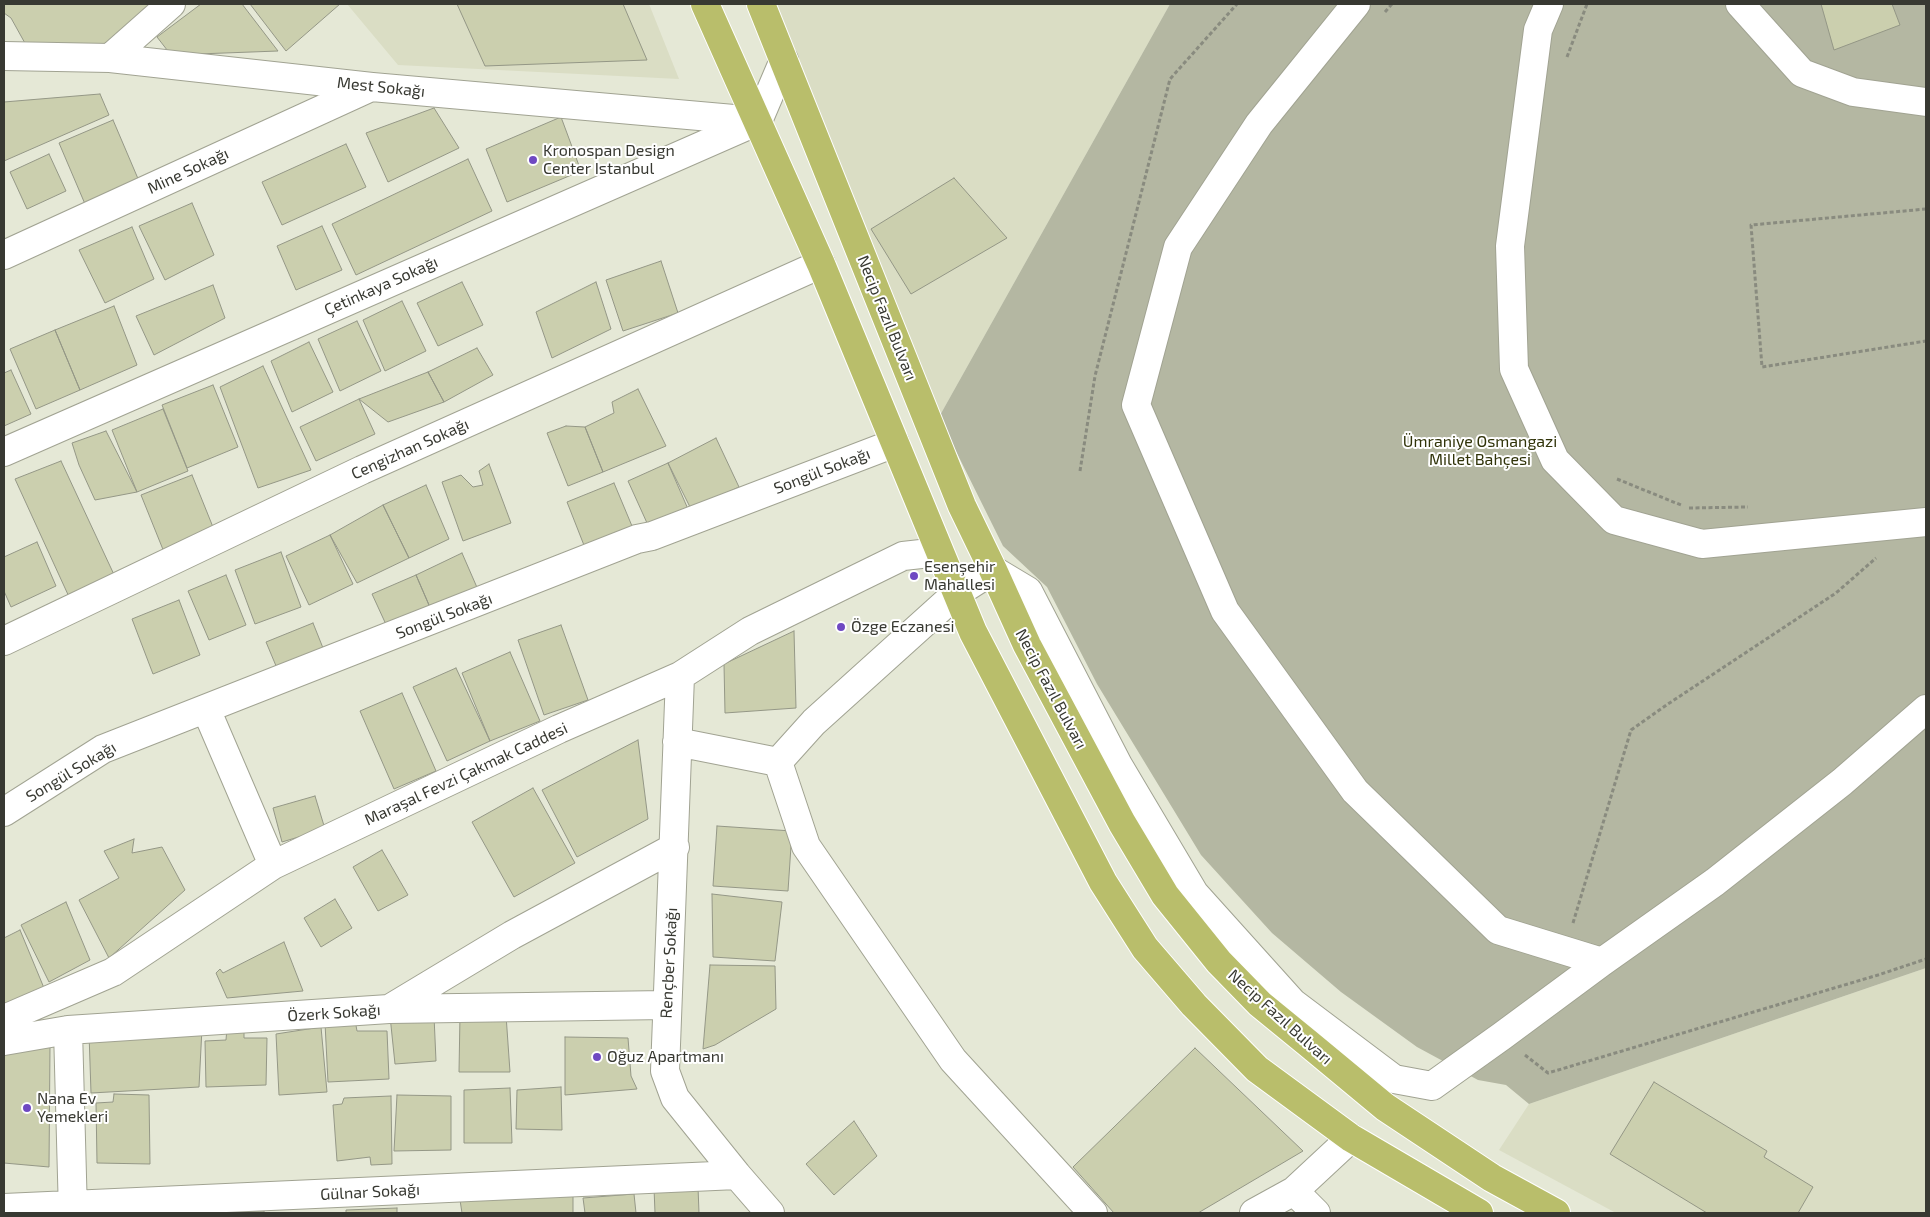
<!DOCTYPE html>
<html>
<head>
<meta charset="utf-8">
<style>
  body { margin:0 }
  #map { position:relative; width:1930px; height:1217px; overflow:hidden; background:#e5e8d6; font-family:"Exo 2",sans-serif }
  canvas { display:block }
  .frame { position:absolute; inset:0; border:5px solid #383932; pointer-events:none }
</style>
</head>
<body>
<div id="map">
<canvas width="1930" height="1217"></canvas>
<div class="frame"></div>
</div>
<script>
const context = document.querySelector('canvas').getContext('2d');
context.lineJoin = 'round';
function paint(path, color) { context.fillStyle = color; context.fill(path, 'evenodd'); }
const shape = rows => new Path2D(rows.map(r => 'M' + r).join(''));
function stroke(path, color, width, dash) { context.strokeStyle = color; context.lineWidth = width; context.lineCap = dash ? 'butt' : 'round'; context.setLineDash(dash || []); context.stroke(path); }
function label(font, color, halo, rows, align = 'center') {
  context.font = font + ' "Exo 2",sans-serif'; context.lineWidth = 4; context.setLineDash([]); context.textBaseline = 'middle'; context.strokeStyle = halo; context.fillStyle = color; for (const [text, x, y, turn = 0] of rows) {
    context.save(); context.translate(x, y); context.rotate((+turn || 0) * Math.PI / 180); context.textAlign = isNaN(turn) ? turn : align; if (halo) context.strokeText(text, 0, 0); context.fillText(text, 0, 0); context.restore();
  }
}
paint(shape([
  [347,4,649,4,679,79,398,65],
  [758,4,1170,4,939,417],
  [1926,968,1926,1213,1616,1213,1499,1150,1529,1104]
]), '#daddc4');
paint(shape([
  [1170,4,1926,4,1926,968,1529,1104,1506,1085,1478,1080,1417,1047,1341,992,1272,933,1201,855,1097,684,1047,587,1003,546,939,417]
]), '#b4b7a2');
const building = shape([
  [4,4,157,4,108,44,26,45,11,18,4,13,4,4],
  [201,4,242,4,278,51,171,55,157,37,201,4],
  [250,4,340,4,286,51,250,4],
  [457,4,623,4,647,60,485,66,457,4],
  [1821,4,1892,4,1900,25,1834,50,1821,4],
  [100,94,109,115,4,161,4,102,100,94],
  [434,108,459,148,388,182,366,133,434,108],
  [561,117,581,171,507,202,486,149,561,117],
  [113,120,139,181,85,204,59,143,113,120],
  [346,144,366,187,282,225,262,182,346,144],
  [49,154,66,191,27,209,10,172,49,154],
  [468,159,492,211,356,275,332,224,468,159],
  [954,178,1007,238,911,294,871,229,954,178],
  [192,203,214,255,165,280,139,226,192,203],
  [322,226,342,270,296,290,277,246,322,226],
  [132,227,154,279,105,303,79,250,132,227],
  [661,261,678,313,623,331,606,280,661,261],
  [462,282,483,325,438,346,417,303,462,282],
  [596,282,611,329,552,358,536,312,596,282],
  [213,285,225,318,154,355,136,316,213,285],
  [402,301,426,351,385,371,363,320,402,301],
  [114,306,137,365,80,390,55,330,114,306],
  [357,321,381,371,340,391,318,339,357,321],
  [55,330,80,390,36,409,10,349,55,330],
  [309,342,333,392,292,412,271,361,309,342],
  [477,348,493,375,444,402,428,372,477,348],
  [263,366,311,470,258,488,220,387,263,366],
  [11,370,31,414,4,426,4,373,11,370],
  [428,372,444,402,388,422,359,399,428,372],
  [213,385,238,447,187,468,162,405,213,385],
  [638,389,666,446,603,472,585,427,614,413,612,402,638,389],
  [359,399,375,434,316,461,300,427,359,399],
  [163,409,188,471,137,492,112,430,163,409],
  [566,426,585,427,603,472,568,486,547,433,566,426],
  [106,431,137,492,95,500,79,465,72,443,106,431],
  [716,438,739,487,691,509,668,463,716,438],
  [61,461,117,581,70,599,15,479,61,461],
  [668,463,691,516,652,534,628,481,668,463],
  [489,464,511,523,463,541,442,482,461,475,473,487,483,485,479,471,489,464],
  [192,475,217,537,166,557,141,495,192,475],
  [614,483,637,538,589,558,567,502,614,483],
  [426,485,449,539,409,558,383,505,426,485],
  [383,505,409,558,357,583,330,535,383,505],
  [330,535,353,584,309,605,286,556,330,535],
  [37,542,56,586,11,607,4,591,4,557,37,542],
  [281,552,301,607,255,624,235,570,281,552],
  [462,553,479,592,432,612,416,575,462,553],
  [226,575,246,625,209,640,188,591,226,575],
  [416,575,432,612,389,631,372,594,416,575],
  [179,600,200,655,153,674,132,619,179,600],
  [313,623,325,653,279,673,266,642,313,623],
  [561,625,588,700,544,715,518,640,561,625],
  [794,631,796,708,725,713,724,664,794,631],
  [510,652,540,721,490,741,462,673,510,652],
  [456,668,490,741,447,761,413,687,456,668],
  [402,693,436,771,394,789,360,711,402,693],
  [638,740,648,819,577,857,542,790,638,740],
  [533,788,575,863,514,897,472,822,533,788],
  [315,796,325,829,282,842,273,808,315,796],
  [717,826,792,831,788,891,713,886,717,826],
  [134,839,132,853,162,847,185,890,109,958,79,900,119,878,104,851,134,839],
  [382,850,408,895,378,911,353,867,382,850],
  [712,894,782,902,775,961,713,957,712,894],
  [335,899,352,928,321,947,304,918,335,899],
  [66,902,90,960,49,982,21,925,66,902],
  [20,930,44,988,4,1008,4,938,20,930],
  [284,942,303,991,227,998,216,973,220,969,223,973,284,942],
  [710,965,775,966,776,1009,715,1045,703,1049,710,965],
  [460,1015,506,1015,510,1072,459,1072,460,1015],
  [390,1016,434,1016,436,1061,395,1064,390,1016],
  [355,1020,357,1031,387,1031,389,1079,328,1082,325,1023,355,1020],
  [321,1027,327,1092,279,1095,276,1034,321,1027],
  [202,1028,199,1087,91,1093,89,1033,202,1028],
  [227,1028,244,1028,244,1038,267,1038,266,1085,206,1087,205,1041,226,1040,227,1028],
  [565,1037,628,1038,631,1076,637,1089,565,1095,565,1037],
  [50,1046,49,1167,4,1163,4,1054,50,1046],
  [1195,1048,1303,1151,1198,1213,1114,1213,1073,1167,1195,1048],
  [1654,1082,1767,1151,1764,1157,1813,1187,1798,1213,1707,1213,1610,1154,1654,1082],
  [561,1087,562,1130,516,1129,517,1090,561,1087],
  [510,1088,512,1143,464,1143,464,1090,510,1088],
  [114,1094,149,1095,150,1164,97,1163,96,1103,113,1102,114,1094],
  [397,1095,451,1096,451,1150,394,1151,397,1095],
  [391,1096,392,1164,371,1165,370,1157,337,1161,333,1105,342,1104,344,1098,391,1096],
  [854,1121,877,1156,834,1195,806,1164,854,1121],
  [698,1187,699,1213,655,1213,654,1188,698,1187],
  [573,1191,573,1213,462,1213,460,1200,573,1191],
  [634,1194,636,1213,585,1213,583,1198,634,1194],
  [397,1208,397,1213,346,1213,346,1210,397,1208],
  [264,1211,264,1213,164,1212,264,1211]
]);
paint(building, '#cbcfae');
stroke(building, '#949786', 1);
const minor = shape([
  [1356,4,1259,124,1178,247,1136,405,1225,611,1355,791,1498,930,1602,962],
  [1549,4,1538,30,1510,246,1514,369,1555,460,1614,520,1702,544,1926,522],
  [1740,4,1802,73,1853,92,1926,102],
  [4,56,110,58,372,87,756,121],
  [110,58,171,4],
  [758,121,784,60],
  [4,255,371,87],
  [4,452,758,121],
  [4,641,362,470,821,264],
  [680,676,665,1071,675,1098,737,1175,770,1213],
  [206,709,273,865],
  [677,742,778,762],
  [4,812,103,749,637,539,652,536,895,443],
  [389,1009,512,935,675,847],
  [4,1019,113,972,273,865,559,729,680,676,750,631,903,556,939,552],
  [68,1030,73,1213],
  [4,1041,68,1030,389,1009,666,1005],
  [1294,1191,1316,1213],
  [4,1208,737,1175],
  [1093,1213,953,1060,806,846,778,762,814,722,957,593,993,570,1028,591,1118,765,1194,893,1293,1003,1394,1079,1432,1086,1502,1036,1602,962,1715,882,1842,782,1926,709],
  [1254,1213,1294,1191,1351,1138]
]);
const major = shape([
  [705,4,821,264,973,632,1103,882,1145,948,1194,1005,1257,1069,1351,1138,1479,1213],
  [761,4,962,506,993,570,1027,645,1122,823,1165,895,1219,962,1260,1004,1309,1044,1385,1107,1492,1178,1556,1213]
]);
stroke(minor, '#a1a392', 30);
stroke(major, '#fff', 30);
stroke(shape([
  [1385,12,1392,4],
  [1567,57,1587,4],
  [1926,209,1751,225,1762,367,1926,341],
  [1080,471,1095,376,1170,79,1237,4],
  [1617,479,1681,505],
  [1689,508,1748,507],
  [1573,923,1631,730,1668,704,1836,593,1876,558],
  [1525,1055,1548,1073,1878,975,1926,959]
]), '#898b7f', 3, [4, 2.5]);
stroke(minor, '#fff', 28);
stroke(major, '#b9be6b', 28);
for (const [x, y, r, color] of [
  [533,160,5,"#6f49c2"],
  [914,576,5,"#6f49c2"],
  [841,627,5,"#6f49c2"],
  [597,1057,5,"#6f49c2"],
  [27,1108,5,"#6f49c2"]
]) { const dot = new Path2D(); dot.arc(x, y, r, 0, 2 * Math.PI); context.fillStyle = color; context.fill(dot); stroke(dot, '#fff', 2); }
label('16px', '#383932', '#fff', [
  ["Mest Sokağı",381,87,6],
  ["Mine Sokağı",188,171,-25],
  ["Çetinkaya Sokağı",381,286,-24],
  ["Necip Fazıl Bulvarı",887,318,68],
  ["Cengizhan Sokağı",410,449,-24],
  ["Songül Sokağı",822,471,-21],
  ["Songül Sokağı",444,616,-21],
  ["Necip Fazıl Bulvarı",1051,689,62],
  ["Songül Sokağı",71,772,-31],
  ["Maraşal Fevzi Çakmak Caddesi",466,774,-25],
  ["Rençber Sokağı",669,963,-87],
  ["Özerk Sokağı",334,1013,-4],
  ["Necip Fazıl Bulvarı",1280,1017,42],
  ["Gülnar Sokağı",370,1192,-3]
]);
label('16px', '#383932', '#fff', [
  ["Kronospan Design",543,151],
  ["Center Istanbul",543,169],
  ["Esenşehir",924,567],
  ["Mahallesi",924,585],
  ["Özge Eczanesi",851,627],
  ["Oğuz Apartmanı",607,1057],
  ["Nana Ev",37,1099],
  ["Yemekleri",37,1117]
], 'left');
label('16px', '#303309', '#fff', [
  ["Ümraniye Osmangazi",1480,442],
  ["Millet Bahçesi",1480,460]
]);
</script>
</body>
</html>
